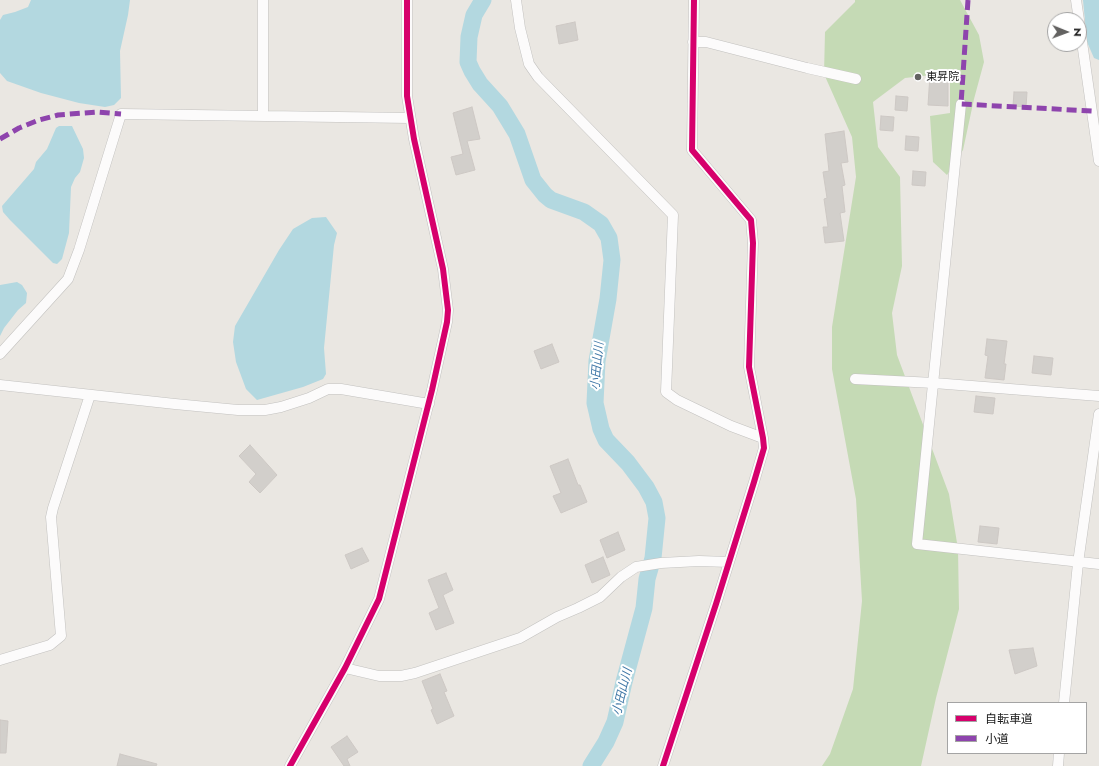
<!DOCTYPE html>
<html>
<head>
<meta charset="utf-8">
<style>
  body { margin:0 }
  #map { position:relative; width:1099px; height:766px; overflow:hidden; background:#eae7e2; font-family:Jost,"Noto Sans JP",sans-serif }
  canvas { display:block }
  .legend { position:absolute; left:947px; top:702px; width:140px; height:52px; box-sizing:border-box; background:#fff; border:1px solid #a4a4a4; margin:0; padding:5px 7px; list-style:none; font-size:12px; color:#1b1b1b }
  .legend li { display:flex; align-items:center; gap:8px; height:20px }
  .legend b { width:20px; border:1px solid #a4a4a4 }
  .north { position:absolute; left:1047px; top:12px; width:40px; height:40px; box-sizing:border-box; background:#fff; border:1px solid #a4a4a4; border-radius:50%; rotate:91deg; font-size:11px; font-weight:700; line-height:16px; text-align:center; color:#1b1b1b }
  .north::after { content:''; display:block; margin:auto; width:14px; height:18px; background:#636261; clip-path:polygon(50% 0,100% 100%,50% 72%,0 100%) }
</style>
</head>
<body>
<div id="map">
<canvas width="1099" height="766"></canvas>
<ul class="legend">
<li><b style="height:5px;background:#d6006c"></b>自転車道</li>
<li><b style="height:5px;background:#8e44ad"></b>小道</li>
</ul>
<div class="north">N</div>
</div>
<script>
const context = document.querySelector('canvas').getContext('2d');
context.lineJoin = 'round';
function paint(path, color) { context.fillStyle = color; context.fill(path, 'evenodd'); }
const shape = rows => new Path2D(rows.map(r => 'M' + r).join(''));
function stroke(path, color, width, dash) { context.strokeStyle = color; context.lineWidth = width; context.lineCap = dash ? 'butt' : 'round'; context.setLineDash(dash || []); context.stroke(path); }
function label(font, color, halo, rows, align = 'center') {
  context.font = font + ' Jost,"Noto Sans JP",sans-serif'; context.lineWidth = 4; context.setLineDash([]); context.textBaseline = 'middle'; context.strokeStyle = halo; context.fillStyle = color; for (const [text, x, y, turn = 0] of rows) {
    context.save(); context.translate(x, y); context.rotate((+turn || 0) * Math.PI / 180); context.textAlign = isNaN(turn) ? turn : align; if (halo) context.strokeText(text, 0, 0); context.fillText(text, 0, 0); context.restore();
  }
}
paint(shape([
  [855,0,960,0,979,35,984,62,974,99,963,150,947,175,933,162,930,116,950,113,950,73,905,78,873,102,878,147,900,177,902,266,892,313,897,355,949,494,958,549,959,609,936,698,921,766,822,766,830,754,853,689,862,601,856,499,832,369,832,327,856,177,852,137,824,74,825,32,855,2]
]), '#c5dab5');
paint(shape([
  [31,0,130,0,128,15,120,51,121,98,114,105,105,107,79,103,41,93,7,81,0,73,0,20,3,15,15,12,28,7],
  [1083,0,1099,0,1099,60,1094,58,1087,42],
  [59,126,72,126,83,149,84,158,80,172,75,178,71,187,69,233,62,259,57,264,53,263,10,220,3,212,2,206,34,169,36,162,47,149,56,128],
  [326,217,337,233,334,245,324,348,326,374,323,379,303,387,257,400,246,389,236,362,233,342,235,326,279,250,293,229,312,218],
  [17,282,22,285,27,293,26,303,18,310,4,328,0,336,0,285]
]), '#b3d8e0');
stroke(shape([
  [483,0,474,15,469,37,468,62,472,71,480,84,500,106,517,134,533,180,545,195,551,200,584,212,601,224,609,238,612,260,608,299,597,361,595,403,601,429,606,440,628,463,646,487,654,502,657,518,653,558,647,579,644,608,624,682,615,722,606,742,591,766]
]), '#b3d8e0', 17);
const building = shape([
  [575,22,578,40,559,44,556,26,575,22],
  [930,75,948,75,948,106,928,105,930,75],
  [1014,92,1027,92,1026,107,1013,106,1014,92],
  [896,96,908,97,907,111,895,110,896,96],
  [472,107,480,139,467,141,475,170,456,175,451,157,463,154,453,113,472,107],
  [881,116,894,117,893,131,880,130,881,116],
  [844,131,848,162,841,163,845,185,842,186,845,212,840,213,844,241,825,243,823,227,828,227,824,199,827,198,823,172,829,171,825,134,844,131],
  [906,136,919,137,918,151,905,150,906,136],
  [913,171,926,172,925,186,912,185,913,171],
  [987,339,1007,341,1004,364,1006,364,1004,380,985,378,988,356,985,355,987,339],
  [552,344,559,362,541,369,534,351,552,344],
  [1034,356,1053,358,1051,375,1032,373,1034,356],
  [976,396,995,398,993,414,974,412,976,396],
  [250,445,277,475,260,493,249,482,256,474,239,456,250,445],
  [568,459,578,485,580,485,587,502,561,513,553,496,561,493,550,466,568,459],
  [980,526,999,528,997,544,978,542,980,526],
  [618,532,625,550,607,558,600,540,618,532],
  [362,548,369,561,351,569,345,555,362,548],
  [603,557,610,575,592,583,585,565,603,557],
  [446,573,453,590,443,595,454,623,436,630,429,613,439,608,428,580,446,573],
  [1033,648,1037,666,1015,674,1009,650,1033,648],
  [440,674,447,691,444,692,454,716,437,724,431,710,433,709,422,681,440,674],
  [0,720,8,721,6,753,0,753,0,720],
  [347,736,358,752,347,759,350,766,344,766,331,747,347,736],
  [120,754,157,764,156,766,117,766,120,754]
]);
paint(building, '#d2cfcb');
stroke(building, '#cdc8c4', 1);
const street = shape([
  [516,0,520,28,529,64,538,77,673,215,666,392,677,400,731,426,763,438],
  [1076,0,1079,20],
  [1079,21,1099,161],
  [693,42,706,42,807,68,856,79],
  [961,104,917,544,1099,564],
  [263,115,263,0],
  [0,354,68,279,79,250,121,114,410,118],
  [855,379,934,383,1099,396],
  [0,385,175,404,238,410,265,410,281,407,309,398,328,389,341,389,429,404],
  [0,660,50,645,61,636,51,517,53,508,90,395],
  [345,668,379,676,401,676,415,673,520,638,557,617,578,608,600,597,621,577,636,567,661,563,699,561,729,562],
  [1064,703,1078,563,1099,414],
  [290,766,345,668,379,599,432,390,447,322,448,310,443,269,414,139,407,96,407,0],
  [663,766,716,604,754,482,764,448,763,438,749,367,753,243,751,220,692,150,694,0],
  [1058,766,1059,753]
]);
stroke(street, '#c2c1bf', 11);
stroke(street, '#fcfbfb', 10);
stroke(shape([
  [968,0,961,104,1092,111],
  [0,139,19,128,39,120,58,115,97,112,121,114]
]), '#8e44ad', 5, [10, 5]);
stroke(shape([
  [290,766,345,668,379,599,432,390,447,322,448,310,443,269,414,139,407,96,407,0],
  [663,766,716,604,754,482,764,448,763,438,749,367,753,243,751,220,692,150,694,0]
]), '#d6006c', 6);
for (const [x, y, r, color] of [
  [918,77,4,"#636261"]
]) { const dot = new Path2D(); dot.arc(x, y, r, 0, 2 * Math.PI); context.fillStyle = color; context.fill(dot); stroke(dot, '#fff', 1.5); }
label('11px', '#1b1b1b', '#fff', [
  ["東昇院",926,77]
], 'left');
label('italic 12px', '#4078a7', '#fff', [
  ["小田山川",598,366,-85],
  ["小田山川",623,692,-76]
]);
</script>
</body>
</html>
